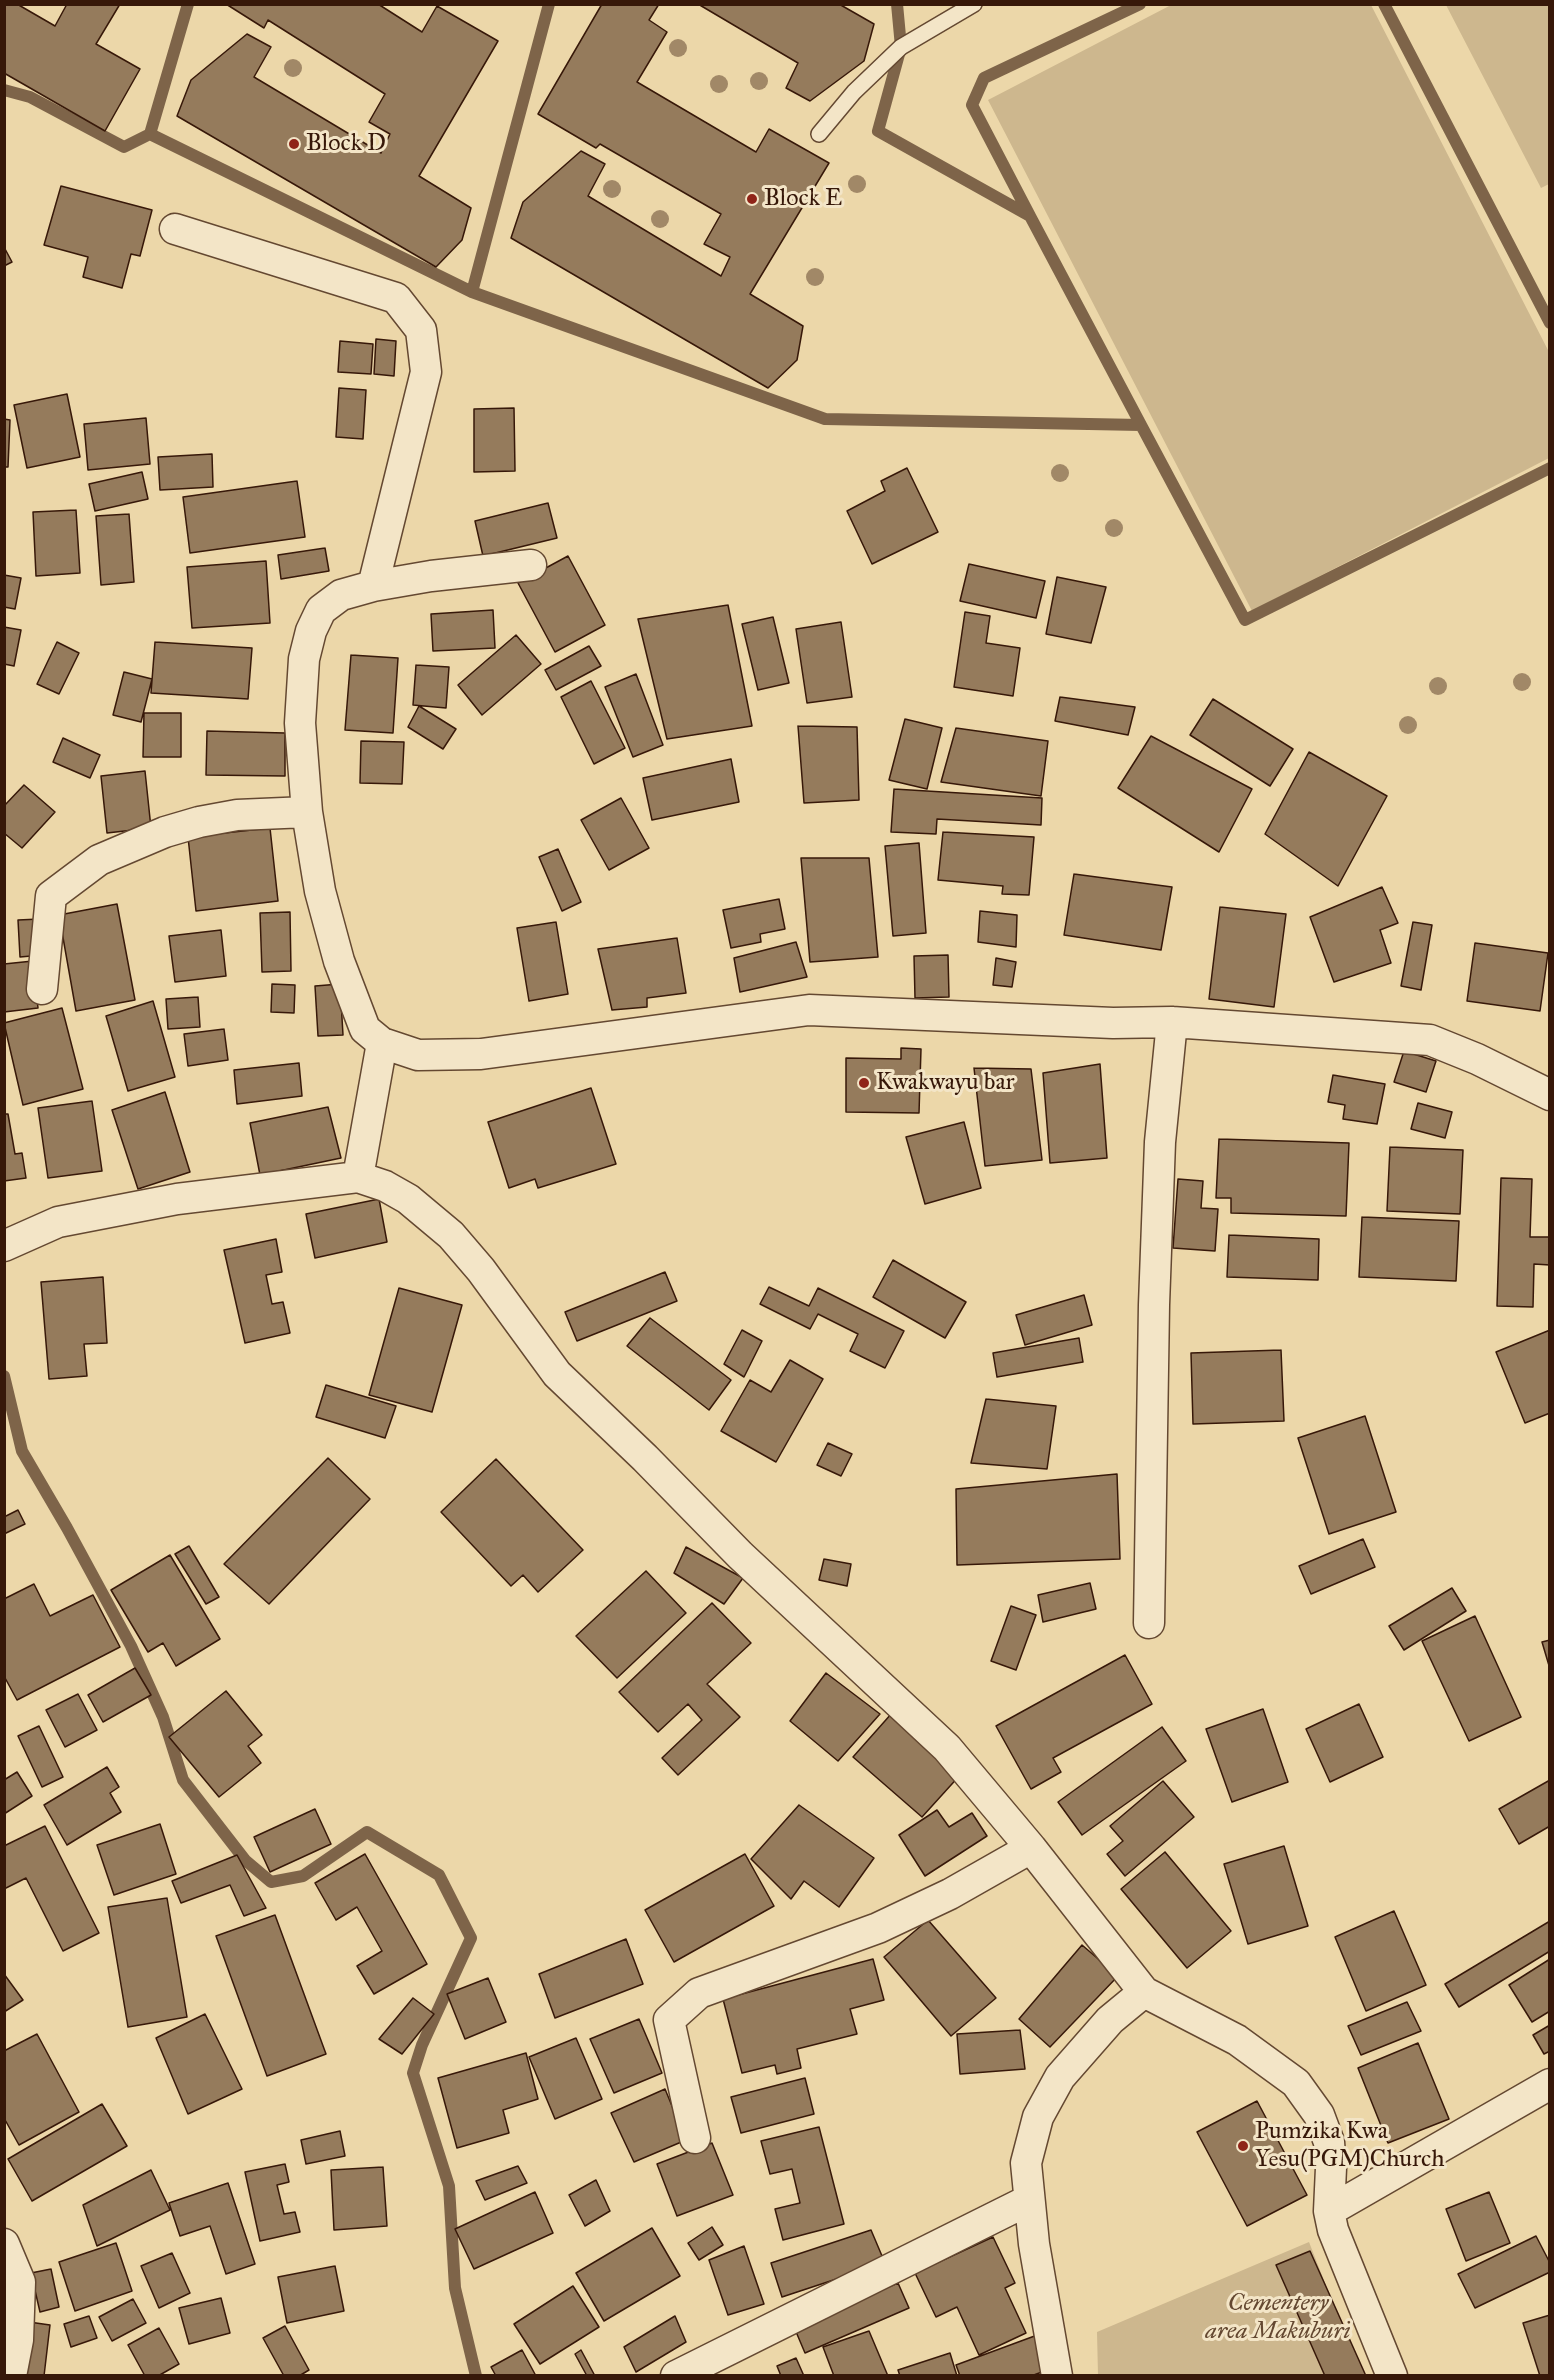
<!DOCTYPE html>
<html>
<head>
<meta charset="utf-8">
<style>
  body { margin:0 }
  #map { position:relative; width:1554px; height:2380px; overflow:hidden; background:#ecd7a9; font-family:"IM FELL Great Primer",serif }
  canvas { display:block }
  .frame { position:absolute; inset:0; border:6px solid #371809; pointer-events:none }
</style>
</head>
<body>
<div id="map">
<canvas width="1554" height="2380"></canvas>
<div class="frame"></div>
</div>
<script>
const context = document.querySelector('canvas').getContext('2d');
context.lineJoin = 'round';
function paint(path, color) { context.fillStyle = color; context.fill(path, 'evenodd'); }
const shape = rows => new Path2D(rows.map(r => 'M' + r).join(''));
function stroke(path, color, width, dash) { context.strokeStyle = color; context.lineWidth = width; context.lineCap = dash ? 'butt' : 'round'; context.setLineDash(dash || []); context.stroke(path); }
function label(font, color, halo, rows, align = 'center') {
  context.font = font + ' "IM FELL Great Primer",serif'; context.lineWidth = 6; context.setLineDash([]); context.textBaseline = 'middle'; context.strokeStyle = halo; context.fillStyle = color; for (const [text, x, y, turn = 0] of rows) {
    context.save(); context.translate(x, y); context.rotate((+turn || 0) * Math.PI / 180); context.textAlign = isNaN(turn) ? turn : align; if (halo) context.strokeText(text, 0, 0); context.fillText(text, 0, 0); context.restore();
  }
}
paint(shape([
  [1173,4,1371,5,1549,352,1549,458,1252,611,988,100],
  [1446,5,1549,5,1549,184,1541,188],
  [1309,2242,1361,2375,1098,2375,1097,2332]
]), '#cdb78e');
stroke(shape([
  [897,4,901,47,878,131,1030,216,1141,425],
  [1384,4,1550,323],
  [4,90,30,97,124,147,150,134,472,292,825,419,1141,425,1245,620,1550,468],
  [150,134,188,4],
  [1030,216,972,105,984,78,1140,4],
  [472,292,549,4],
  [4,1376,22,1451,67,1528,131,1646,163,1717,183,1780,245,1860,271,1882,303,1876,367,1832,439,1875,471,1938,422,2045,413,2073,449,2186,455,2288,476,2376]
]), '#7e6449', 12);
const building = shape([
  [4,4,17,4,55,26,67,4,120,4,96,44,140,69,105,131,4,73,4,4],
  [226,4,378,4,422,32,437,6,498,41,419,176,471,208,462,240,436,267,177,116,191,80,247,34,271,47,254,77,381,153,390,134,369,122,385,94,268,20,264,28,226,4],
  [602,4,659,4,649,20,667,32,637,82,756,152,769,129,829,163,750,294,803,326,797,360,768,388,511,238,523,202,581,151,605,164,588,196,721,276,730,257,704,244,721,214,600,144,596,148,538,114,602,4],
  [698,4,839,4,874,24,864,61,810,101,786,88,798,63,698,4],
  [61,186,152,210,140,256,131,254,122,288,83,277,88,257,44,245,61,186],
  [4,247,12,262,4,266,4,247],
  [376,339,396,341,394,376,374,374,376,339],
  [340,341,373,344,371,374,338,372,340,341],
  [339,388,366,390,363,439,336,437,339,388],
  [67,394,80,457,27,468,14,405,67,394],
  [514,408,515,471,474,472,474,409,514,408],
  [146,418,150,464,88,470,84,424,146,418],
  [4,419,10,420,8,467,4,467,4,419],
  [212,454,213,487,160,490,158,457,212,454],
  [907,468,938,532,872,564,847,511,885,491,881,481,907,468],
  [142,472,148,499,95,511,89,484,142,472],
  [297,481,305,537,190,553,183,497,297,481],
  [548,503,557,538,483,556,475,521,548,503],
  [76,510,80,573,36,576,33,512,76,510],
  [129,514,134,582,101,585,96,516,129,514],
  [325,548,329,571,281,579,278,555,325,548],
  [568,556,605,625,555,652,518,583,568,556],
  [266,561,270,623,192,628,187,567,266,561],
  [969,564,1045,581,1036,618,960,601,969,564],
  [4,575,21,578,15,609,4,607,4,575],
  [1057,577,1106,587,1091,643,1046,634,1057,577],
  [728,605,752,726,667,739,638,619,728,605],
  [493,610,495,648,433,651,431,614,493,610],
  [965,612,990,616,986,643,1020,648,1013,696,954,687,965,612],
  [773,617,789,683,758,690,742,624,773,617],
  [841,622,852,697,807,703,796,629,841,622],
  [4,627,21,630,14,666,4,664,4,627],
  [516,635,541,664,482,715,458,685,516,635],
  [57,642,79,653,59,694,37,684,57,642],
  [155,642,252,648,248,699,151,693,155,642],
  [589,646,601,666,556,690,545,670,589,646],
  [351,655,398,658,393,733,345,730,351,655],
  [416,665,449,667,446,708,413,705,416,665],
  [124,672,152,679,141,722,113,715,124,672],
  [636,674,663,745,633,757,605,687,636,674],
  [591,681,625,748,594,764,561,697,591,681],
  [1060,697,1135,707,1128,735,1055,721,1060,697],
  [1213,699,1293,749,1270,786,1190,735,1213,699],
  [419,706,456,729,443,749,408,727,419,706],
  [144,713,181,713,181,757,143,757,144,713],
  [905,719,942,728,927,789,889,780,905,719],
  [798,726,857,727,859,800,804,803,798,726],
  [956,728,1048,741,1041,796,941,782,956,728],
  [207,731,285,733,285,776,206,775,207,731],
  [1151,736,1252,789,1219,852,1118,788,1151,736],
  [63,738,100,755,90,778,53,762,63,738],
  [361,741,404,742,402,784,360,783,361,741],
  [1309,752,1387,796,1338,886,1265,834,1309,752],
  [731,759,739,802,652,820,643,778,731,759],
  [145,771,151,828,107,833,101,776,145,771],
  [24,785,55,812,22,848,4,833,4,806,24,785],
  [894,789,1042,798,1041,825,937,819,936,834,891,832,894,789],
  [621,798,649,848,609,870,581,820,621,798],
  [270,828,278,901,196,911,188,837,270,828],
  [943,832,1034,837,1029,895,1002,894,1003,886,938,880,943,832],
  [919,843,926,933,893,936,885,846,919,843],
  [558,849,581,902,562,911,539,857,558,849],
  [801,858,869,858,878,957,810,962,801,858],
  [1074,874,1172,887,1161,950,1064,935,1074,874],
  [1382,887,1398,923,1380,930,1391,963,1334,982,1310,917,1382,887],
  [779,899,785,929,760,934,761,942,731,948,723,910,779,899],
  [117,904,135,1000,76,1011,59,915,117,904],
  [1220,907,1286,914,1274,1007,1209,999,1220,907],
  [980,911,1017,915,1016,947,978,942,980,911],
  [290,912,291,971,262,972,260,913,290,912],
  [40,919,42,955,20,957,18,920,40,919],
  [556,922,568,994,529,1001,517,928,556,922],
  [1413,922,1432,925,1421,990,1401,986,1413,922],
  [221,930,226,976,175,982,169,936,221,930],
  [677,938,686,993,647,998,647,1007,612,1010,598,949,677,938],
  [796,942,807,977,740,992,734,958,796,942],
  [1475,943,1548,953,1540,1011,1467,1001,1475,943],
  [948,955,949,997,915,998,914,956,948,955],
  [996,958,1016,962,1012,987,993,985,996,958],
  [33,961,38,1008,4,1012,4,964,33,961],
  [272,984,295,985,294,1013,271,1012,272,984],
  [340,984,343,1035,318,1036,315,986,340,984],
  [198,997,200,1027,168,1029,166,999,198,997],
  [153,1001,175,1077,128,1091,106,1016,153,1001],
  [62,1008,83,1089,23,1105,4,1023,62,1008],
  [224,1029,228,1060,188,1066,184,1034,224,1029],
  [901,1048,921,1049,919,1113,846,1112,846,1058,901,1059,901,1048],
  [1404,1051,1436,1061,1426,1092,1394,1082,1404,1051],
  [299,1063,302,1096,237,1104,234,1070,299,1063],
  [1100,1064,1107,1158,1050,1163,1043,1073,1100,1064],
  [974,1068,1031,1069,1042,1160,985,1166,974,1068],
  [1333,1075,1385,1084,1377,1124,1343,1119,1345,1105,1328,1102,1333,1075],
  [591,1088,616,1164,538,1188,535,1179,509,1188,488,1122,591,1088],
  [165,1092,190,1172,138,1189,112,1110,165,1092],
  [92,1101,102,1171,48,1178,38,1108,92,1101],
  [1418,1103,1452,1112,1445,1138,1411,1129,1418,1103],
  [328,1107,341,1158,260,1175,250,1123,328,1107],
  [4,1114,8,1114,15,1154,22,1153,26,1178,4,1181,4,1114],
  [964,1122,981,1188,925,1204,906,1137,964,1122],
  [1219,1139,1349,1143,1346,1216,1231,1213,1231,1198,1216,1198,1219,1139],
  [1390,1147,1463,1150,1460,1214,1387,1211,1390,1147],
  [1501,1178,1532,1179,1530,1237,1550,1237,1550,1265,1534,1264,1533,1307,1497,1306,1501,1178],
  [1178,1179,1203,1181,1201,1208,1218,1209,1215,1251,1173,1248,1178,1179],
  [379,1199,387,1242,315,1258,306,1214,379,1199],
  [1362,1217,1459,1221,1456,1281,1359,1277,1362,1217],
  [1229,1235,1319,1239,1318,1280,1227,1277,1229,1235],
  [276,1239,282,1272,266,1275,272,1304,283,1302,290,1333,245,1343,224,1250,276,1239],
  [893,1260,966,1302,945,1338,873,1297,893,1260],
  [665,1272,677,1301,577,1341,565,1312,665,1272],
  [103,1277,107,1343,84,1344,87,1376,49,1379,41,1282,103,1277],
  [769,1287,809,1306,818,1288,904,1331,885,1368,850,1351,858,1334,818,1314,810,1329,760,1304,769,1287],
  [399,1288,462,1305,432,1412,369,1395,399,1288],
  [1084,1295,1092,1325,1025,1345,1016,1315,1084,1295],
  [650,1318,731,1380,709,1410,627,1346,650,1318],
  [742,1330,762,1341,744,1377,724,1364,742,1330],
  [1550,1330,1550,1413,1525,1423,1496,1352,1550,1330],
  [1079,1338,1083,1362,997,1377,993,1353,1079,1338],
  [1281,1350,1284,1421,1193,1424,1191,1353,1281,1350],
  [790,1360,823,1379,776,1462,721,1431,750,1380,771,1392,790,1360],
  [326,1385,396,1406,385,1438,316,1417,326,1385],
  [986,1399,1056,1406,1047,1469,971,1463,986,1399],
  [1365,1416,1396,1512,1329,1534,1298,1438,1365,1416],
  [828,1443,852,1454,841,1476,817,1465,828,1443],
  [328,1458,370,1499,269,1604,224,1564,328,1458],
  [496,1459,583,1550,538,1592,523,1575,511,1586,441,1512,496,1459],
  [1117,1474,1120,1559,957,1565,956,1489,1117,1474],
  [18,1510,25,1524,4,1534,4,1517,18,1510],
  [1363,1539,1375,1567,1311,1594,1299,1566,1363,1539],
  [189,1546,219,1597,206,1604,175,1554,189,1546],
  [686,1547,743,1578,724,1604,674,1573,686,1547],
  [170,1555,220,1639,176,1666,163,1643,148,1652,111,1590,170,1555],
  [824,1559,851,1564,847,1586,819,1580,824,1559],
  [646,1571,686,1613,617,1678,576,1636,646,1571],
  [1090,1583,1096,1609,1043,1622,1038,1595,1090,1583],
  [34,1584,50,1616,93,1595,120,1647,17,1700,4,1676,4,1599,34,1584],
  [1452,1588,1466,1611,1404,1650,1389,1626,1452,1588],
  [712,1603,751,1643,707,1684,740,1717,678,1775,662,1758,702,1720,688,1704,658,1732,619,1692,712,1603],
  [1011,1606,1036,1615,1016,1670,991,1661,1011,1606],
  [1475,1616,1521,1717,1469,1741,1422,1641,1475,1616],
  [1550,1640,1550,1669,1542,1642,1550,1640],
  [1125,1655,1152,1704,1053,1758,1061,1772,1031,1789,996,1726,1125,1655],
  [135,1668,151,1695,103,1722,88,1695,135,1668],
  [826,1673,880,1714,838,1761,790,1721,826,1673],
  [226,1691,262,1735,248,1746,261,1763,219,1797,169,1737,226,1691],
  [78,1694,97,1730,65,1747,46,1710,78,1694],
  [1359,1704,1383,1757,1330,1782,1306,1729,1359,1704],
  [1263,1709,1288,1782,1232,1802,1206,1729,1263,1709],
  [892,1713,961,1774,922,1817,853,1757,892,1713],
  [39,1726,63,1777,42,1787,18,1736,39,1726],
  [1162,1727,1186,1761,1082,1835,1058,1802,1162,1727],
  [107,1767,119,1787,110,1793,121,1812,67,1845,44,1805,107,1767],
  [17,1772,32,1796,4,1814,4,1780,17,1772],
  [1550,1780,1550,1826,1519,1844,1499,1809,1550,1780],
  [1163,1781,1194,1817,1125,1876,1107,1854,1123,1841,1110,1826,1163,1781],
  [799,1805,874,1858,839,1907,804,1881,791,1899,751,1859,799,1805],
  [315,1809,331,1844,270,1872,254,1837,315,1809],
  [937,1810,949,1827,972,1813,987,1836,925,1876,899,1835,937,1810],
  [160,1824,176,1874,114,1895,97,1845,160,1824],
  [45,1826,99,1933,63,1951,26,1878,4,1889,4,1846,45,1826],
  [1284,1846,1308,1926,1248,1944,1224,1864,1284,1846],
  [1165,1852,1231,1931,1187,1968,1121,1889,1165,1852],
  [365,1854,427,1964,374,1994,357,1966,382,1951,357,1907,336,1920,315,1883,365,1854],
  [745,1854,774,1906,674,1962,645,1910,745,1854],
  [237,1855,266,1908,244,1916,230,1885,181,1903,172,1881,237,1855],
  [167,1898,187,2017,128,2027,108,1907,167,1898],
  [1394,1911,1426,1985,1366,2011,1335,1937,1394,1911],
  [275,1915,326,2054,267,2076,216,1936,275,1915],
  [928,1920,996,1998,951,2036,884,1957,928,1920],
  [1550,1921,1550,1951,1459,2007,1445,1984,1550,1921],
  [626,1939,643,1984,555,2018,539,1974,626,1939],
  [1082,1945,1118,1976,1050,2047,1019,2019,1082,1945],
  [873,1959,884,2000,850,2009,857,2034,797,2049,801,2068,777,2074,775,2065,742,2073,723,1999,873,1959],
  [1550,1959,1550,2011,1532,2022,1509,1985,1550,1959],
  [4,1974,23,2000,4,2012,4,1974],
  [488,1978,506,2022,465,2039,447,1994,488,1978],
  [413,1998,434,2014,402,2054,379,2039,413,1998],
  [1407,2002,1421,2031,1361,2055,1348,2026,1407,2002],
  [205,2014,242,2089,188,2114,156,2038,205,2014],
  [639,2019,662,2073,614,2093,590,2039,639,2019],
  [1550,2025,1550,2051,1544,2054,1533,2035,1550,2025],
  [1020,2030,1025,2069,960,2074,957,2034,1020,2030],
  [37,2034,79,2112,19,2145,4,2118,4,2051,37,2034],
  [576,2038,602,2099,555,2119,529,2057,576,2038],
  [1418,2043,1449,2119,1388,2143,1358,2068,1418,2043],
  [526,2053,538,2099,503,2110,509,2133,457,2148,438,2078,526,2053],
  [805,2078,814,2114,741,2133,731,2097,805,2078],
  [665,2089,686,2140,634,2162,611,2113,665,2089],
  [1257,2101,1307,2195,1247,2226,1197,2132,1257,2101],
  [102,2104,127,2146,32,2201,8,2159,102,2104],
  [819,2127,844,2224,783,2240,775,2209,800,2203,792,2169,770,2174,761,2141,819,2127],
  [340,2131,345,2156,306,2164,301,2140,340,2131],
  [712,2143,733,2195,677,2216,657,2164,712,2143],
  [285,2164,289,2182,277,2185,284,2214,295,2212,300,2232,260,2241,245,2172,285,2164],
  [518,2166,527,2183,485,2200,476,2181,518,2166],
  [383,2167,387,2226,334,2230,331,2170,383,2167],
  [151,2170,170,2210,97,2246,83,2205,151,2170],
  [596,2180,610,2211,585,2226,569,2195,596,2180],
  [228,2183,255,2264,226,2274,210,2226,180,2236,169,2203,228,2183],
  [535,2192,553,2233,474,2269,455,2229,535,2192],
  [1489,2192,1510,2243,1466,2261,1446,2209,1489,2192],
  [712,2227,723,2245,699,2260,688,2243,712,2227],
  [652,2228,680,2276,604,2321,576,2273,652,2228],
  [871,2230,885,2263,782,2297,771,2263,871,2230],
  [1536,2236,1550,2263,1550,2272,1475,2308,1458,2274,1536,2236],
  [993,2237,1015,2283,1005,2288,1026,2333,979,2355,957,2307,936,2317,915,2273,993,2237],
  [116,2243,132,2291,75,2311,59,2262,116,2243],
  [744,2246,764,2304,728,2315,709,2260,744,2246],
  [1310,2251,1366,2376,1325,2376,1276,2265,1310,2251],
  [172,2253,190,2293,159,2308,141,2266,172,2253],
  [335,2266,344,2311,287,2323,278,2277,335,2266],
  [51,2269,59,2307,40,2312,31,2273,51,2269],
  [898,2283,909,2308,805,2353,794,2327,898,2283],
  [573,2286,599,2327,540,2364,514,2324,573,2286],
  [221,2298,230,2333,189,2344,179,2308,221,2298],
  [133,2299,146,2323,112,2341,99,2317,133,2299],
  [1550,2315,1550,2376,1540,2376,1523,2323,1550,2315],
  [89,2316,97,2338,71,2347,64,2324,89,2316],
  [675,2316,686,2342,636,2372,624,2347,675,2316],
  [22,2321,50,2325,44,2376,15,2376,22,2321],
  [285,2326,309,2370,299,2376,284,2376,263,2338,285,2326],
  [159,2328,179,2364,158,2376,145,2376,128,2345,159,2328],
  [869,2331,888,2376,834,2376,823,2347,869,2331],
  [1040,2334,1053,2368,1031,2376,960,2376,956,2365,1040,2334],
  [522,2350,536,2376,496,2376,491,2367,522,2350],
  [581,2350,595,2376,587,2376,575,2354,581,2350],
  [950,2353,957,2376,900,2376,898,2370,950,2353],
  [796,2358,804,2376,781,2376,777,2366,796,2358]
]);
paint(building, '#957b5c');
stroke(building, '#371809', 1.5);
const lane = shape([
  [819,134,854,92,901,47,974,4]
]);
const street = shape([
  [175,229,396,298,421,330,426,372,373,586],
  [531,565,431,576,373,586,341,595,321,610,311,631,304,659,300,723,307,812,320,891,339,961,365,1029,382,1043,418,1055,481,1054,809,1010,1113,1023,1172,1022,1430,1040,1477,1059,1550,1095],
  [42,989,51,896,99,860,165,832,199,822,237,815,307,812],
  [358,1177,382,1043],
  [4,1246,58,1222,177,1199,358,1177,385,1186,408,1199,451,1235,481,1270,557,1374,645,1458,740,1555,947,1748,1031,1848,1144,1992,1237,2040,1296,2083,1319,2115,1329,2142,1331,2168,1329,2211,1333,2230,1392,2376],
  [1149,1623,1154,1305,1160,1142,1172,1022],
  [695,2138,669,2020,699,1993,878,1928,950,1894,1031,1848],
  [1329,2211,1550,2084],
  [4,2244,20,2282,18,2340,11,2376],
  [676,2376,1029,2200],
  [1057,2376,1034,2244,1026,2163,1038,2117,1060,2077,1110,2020,1144,1992]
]);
stroke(lane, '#644831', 18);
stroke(street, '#644831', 33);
stroke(lane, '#f3e5c7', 15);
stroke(street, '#f3e5c7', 30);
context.fillStyle = '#a18867';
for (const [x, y] of [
  [678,48],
  [293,68],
  [759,81],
  [719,84],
  [857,184],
  [612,189],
  [660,219],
  [815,277],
  [1060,473],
  [1114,528],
  [1522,682],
  [1438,686],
  [1408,725]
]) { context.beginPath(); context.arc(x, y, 9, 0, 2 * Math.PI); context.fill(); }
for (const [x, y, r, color] of [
  [294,144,6,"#8f2418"],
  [752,199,6,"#8f2418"],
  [864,1083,6,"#8f2418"],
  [1243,2146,6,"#8f2418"]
]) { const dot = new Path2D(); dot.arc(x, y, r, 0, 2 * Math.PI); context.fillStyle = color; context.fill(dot); stroke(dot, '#f3e5c7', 2); }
label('24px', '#371809', '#f3e5c7', [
  ["Block D",306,144],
  ["Block E",764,199],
  ["Kwakwayu bar",876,1083],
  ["Pumzika Kwa",1255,2132],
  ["Yesu(PGM)Church",1255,2160]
], 'left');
label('italic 24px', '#644831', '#f3e5c7', [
  ["Cementery",1278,2304],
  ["area Makuburi",1278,2332]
]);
</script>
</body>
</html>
